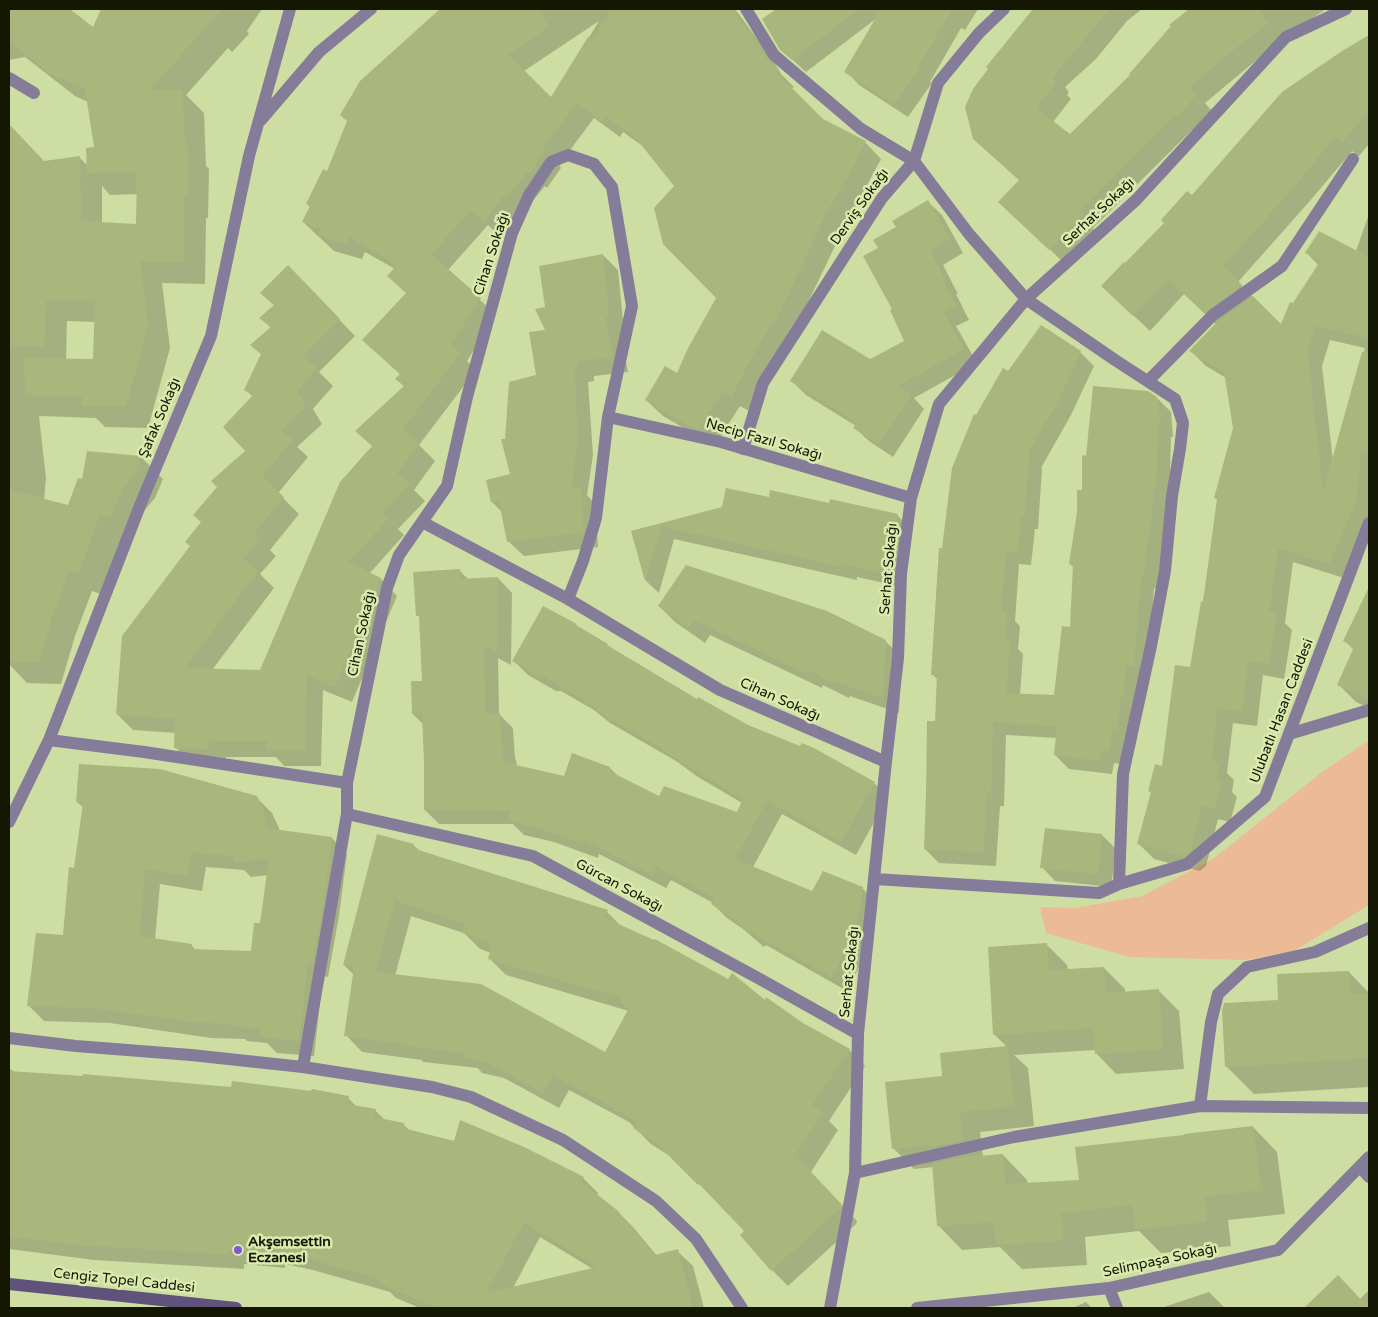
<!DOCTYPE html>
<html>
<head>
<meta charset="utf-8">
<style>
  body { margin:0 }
  #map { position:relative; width:1378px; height:1317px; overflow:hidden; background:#cedda1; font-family:"Varela Round",sans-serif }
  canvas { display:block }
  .frame { position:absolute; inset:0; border:10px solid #141803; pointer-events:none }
</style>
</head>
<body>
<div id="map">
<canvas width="1378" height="1317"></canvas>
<div class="frame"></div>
</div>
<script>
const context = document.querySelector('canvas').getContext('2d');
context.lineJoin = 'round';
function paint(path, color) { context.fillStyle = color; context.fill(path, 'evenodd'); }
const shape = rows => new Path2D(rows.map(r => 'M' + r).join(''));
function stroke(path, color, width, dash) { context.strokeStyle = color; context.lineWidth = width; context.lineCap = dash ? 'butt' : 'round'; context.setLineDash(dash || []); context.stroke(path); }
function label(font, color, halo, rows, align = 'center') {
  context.font = font + ' "Varela Round",sans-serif'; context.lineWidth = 5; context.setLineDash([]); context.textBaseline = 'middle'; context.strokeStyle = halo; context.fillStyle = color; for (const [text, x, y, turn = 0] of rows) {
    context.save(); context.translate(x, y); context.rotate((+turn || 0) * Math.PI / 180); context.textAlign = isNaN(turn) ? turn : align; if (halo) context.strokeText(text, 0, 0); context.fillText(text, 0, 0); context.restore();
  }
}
paint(shape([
  [1369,740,1369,905,1294,951,1246,960,1129,957,1046,933,1040,907,1075,908,1142,896,1213,859,1322,772]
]), '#ecbb96');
paint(shape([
  [9,9,68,9,93,29,102,9,262,9,247,31,249,34,232,52,228,48,186,95,204,113,206,166,209,169,208,218,206,218,205,284,162,283,170,348,148,428,105,427,96,418,39,416,46,478,44,500,69,506,83,481,88,452,141,457,163,479,155,498,144,511,101,594,92,591,75,636,61,684,27,683,9,664,9,301,26,302,14,271,9,266,9,219,24,214,9,195,9,139,15,133,45,163,79,157,88,166,96,149,88,102,75,96,25,57,9,60],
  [102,186,110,195,138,194,138,225,102,223],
  [67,321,95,322,94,360,66,360],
  [438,9,735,9,758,40,765,47,781,74,794,87,791,89,822,120,865,142,881,159,848,221,847,221,791,338,749,411,740,406,715,445,709,443,663,416,646,400,677,375,718,298,676,186,644,147,623,132,620,137,594,118,559,165,561,168,547,188,545,186,523,213,520,210,501,237,488,225,448,270,496,315,467,361,476,370,419,445,435,461,414,490,425,501,398,529,404,535,369,574,381,579,397,596,352,702,323,690,321,766,284,766,276,757,226,757,224,765,192,764,176,748,176,733,133,730,117,714,202,522,247,451,253,397,245,389,262,355,251,345,271,328,261,318,275,306,262,293,304,283,355,336,319,372,333,386,313,409,322,424,297,447,308,457,278,493,299,514,270,550,276,556,260,574,274,588,212,670,261,671,373,447,405,387,397,379,401,375,363,340,407,294,395,269,365,252,362,259,334,251,303,222,311,208,307,204,440,11],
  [599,21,551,99,524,71],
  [778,9,978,9,965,30,961,28,930,82,932,83,908,117,859,85,846,71,877,18,806,72,781,49,763,20],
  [1035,9,1142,9,1127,21,1096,59,1065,87,1069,92,1067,95,1071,99,1053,122,1070,136,1132,75,1172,26,1171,25,1191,9,1326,9,1283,38,1284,40,1253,63,1205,103,1212,111,1193,132,1192,130,1093,228,1097,232,1065,264,1016,217,1020,181,991,154,990,69,988,67],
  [1369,36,1369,144,1359,156,1352,151,1309,202,1238,282,1281,326,1319,266,1307,253,1356,251,1369,214,1369,521,1344,578,1293,562,1285,623,1292,630,1284,679,1263,675,1257,726,1233,723,1227,773,1234,780,1232,792,1237,797,1230,822,1218,819,1206,866,1200,871,1154,859,1139,844,1152,793,1149,791,1163,767,1191,669,1234,428,1226,378,1206,366,1191,351,1217,325,1184,294,1150,331,1118,301,1126,265,1192,197,1342,52],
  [1330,340,1365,348,1333,461,1322,366],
  [928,202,942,215,963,253,943,265,958,294,956,294,969,320,956,326,977,363,914,398,924,409,893,457,869,441,855,428,856,426,806,395,792,381,870,361,906,341,893,309,880,249,897,228],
  [603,255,618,270,624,331,620,332,628,372,594,376,594,381,588,382,593,455,587,495,595,504,598,547,524,556,508,541,503,513,492,502,511,475,506,440,538,376,547,331,546,308],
  [1080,352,1094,366,1071,415,1041,468,1042,469,1038,529,1035,529,1031,565,1019,564,1015,621,1020,626,1018,649,1023,654,1020,695,1055,696,1071,629,1074,568,1070,564,1083,492,1087,457,1157,398,1171,412,1173,437,1171,437,1169,503,1157,589,1154,588,1147,679,1123,764,1114,763,1112,774,1069,769,1055,755,1057,738,1006,735,1004,806,1000,806,996,866,939,863,925,849,936,722,938,680,932,674,944,550,977,417,1009,373],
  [770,499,830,504,897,515,911,529,898,586,857,577,857,580,674,539,659,593,646,581,632,531,723,508],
  [460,571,469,580,498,578,512,593,511,665,498,658,499,714,513,728,515,759,516,760,517,766,565,777,610,768,619,777,660,798,737,814,742,803,698,777,676,761,610,723,594,710,561,691,556,691,528,675,514,661,612,650,697,701,747,726,874,783,888,797,856,855,782,814,753,867,812,892,862,888,877,903,869,947,847,991,766,945,764,947,743,929,727,918,713,904,713,903,671,880,666,888,599,854,598,858,554,842,524,835,513,824,439,824,425,810,424,725,413,714,423,682,420,618,418,615],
  [1369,590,1369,708,1356,702,1338,684,1354,650,1345,641],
  [659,606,885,641,902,657,899,713,850,696,849,698,823,685,822,688,710,635,705,643,675,622],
  [256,797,272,813,279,828,280,831,332,838,347,854,339,916,328,977,323,976,314,1056,277,1053,267,1043,247,1041,245,1039,211,1038,110,1023,44,1021,29,1006,64,937,75,869,84,808,77,802],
  [206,867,244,870,251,877,268,875,261,925,252,952,196,950,191,945,155,940,160,884,202,891],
  [1102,835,1116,849,1111,887,1055,881,1042,867],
  [413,845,420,851,607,912,623,928,765,1001,802,1024,849,1050,865,1066,829,1121,838,1130,811,1172,857,1221,856,1224,788,1286,772,1270,746,1231,716,1200,673,1158,651,1144,629,1122,569,1090,559,1108,504,1078,482,1073,478,1068,423,1062,422,1060,362,1052,346,1035,354,975,344,965],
  [411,916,464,933,480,949,491,953,489,958,506,975,629,1011,606,1054,395,976],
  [1047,945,1067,965,1068,970,1104,968,1125,989,1125,993,1159,991,1179,1011,1184,1069,1116,1074,1096,1053,1096,1050,1014,1055,1028,1068,1034,1126,980,1132,983,1157,1003,1155,1027,1180,1028,1184,1080,1181,1253,1127,1277,1152,1285,1214,1228,1220,1231,1246,1161,1253,1139,1231,1085,1237,1087,1265,1022,1269,1000,1247,962,1250,938,1225,934,1167,914,1169,893,1148,944,1077,942,1054,1007,1047,994,1034],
  [1349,972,1369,993,1369,1087,1254,1094,1227,1067,1280,1001],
  [9,1069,12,1070,15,1073,348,1098,357,1107,375,1110,386,1121,403,1124,411,1132,583,1178,598,1193,597,1196,617,1211,633,1227,657,1256,677,1251,693,1266,704,1308,420,1308,396,1298,390,1292,313,1270,285,1264,285,1268,244,1264,244,1269,94,1260,9,1249],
  [540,1237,593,1269,513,1288],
  [1338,1277,1360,1299,1369,1290,1369,1308,1306,1308],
  [1209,1292,1223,1306,1224,1308,1161,1308],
  [1086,1302,1092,1308,1073,1308]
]), '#0003');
paint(shape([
  [9,9,70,9,93,27,101,9,221,9,149,91,182,90,185,146,188,146,187,196,184,196,184,262,140,261,148,325,126,406,81,405,83,397,26,395,24,358,93,359,95,301,46,300,44,347,9,345,9,124,44,161,80,156,81,221,136,224,137,172,87,173,86,148,94,147,85,89,46,72,46,70,9,41],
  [440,9,538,9,549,27,508,54,551,97,588,37,593,40,607,17,609,9,732,9,747,30,749,29,767,59,779,70,776,72,823,119,866,141,846,180,845,179,831,206,830,205,775,322,773,321,744,371,732,396,723,391,699,429,691,427,645,400,665,366,677,373,687,350,716,298,663,244,654,208,674,186,635,137,606,116,603,122,577,103,543,148,545,150,530,173,528,171,506,198,503,195,484,222,471,210,431,254,481,298,451,344,460,353,403,429,419,444,397,474,410,484,383,512,389,518,348,562,381,578,335,687,307,675,305,751,267,750,267,741,210,741,208,749,174,748,175,719,116,714,122,636,190,546,185,542,201,522,193,515,217,487,211,481,245,451,223,427,253,395,244,390,261,354,250,345,271,327,259,318,274,305,260,293,288,265,340,319,302,357,317,368,297,392,306,406,281,430,292,440,262,476,284,497,254,533,261,539,243,558,258,571,185,668,260,670,340,482,372,446,355,431,404,386,395,379,400,374,362,340,406,293,387,276,397,265,348,236,346,244,316,235,322,229,302,222,310,206,306,204,323,169,327,171,347,121,340,115,360,81],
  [776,9,858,9,792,60,780,50,762,19],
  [881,9,952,9,917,68,919,69,894,104,844,72],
  [1033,9,1109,9,1052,78,1056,82,1036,108,1070,134,1130,75,1129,74,1171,26,1169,25,1189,9,1257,9,1269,23,1237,47,1189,87,1197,94,1177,117,1175,115,1078,212,1082,215,1049,250,998,202,1019,180,973,139,965,107,973,89,988,69,986,67],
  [1369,35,1369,111,1342,142,1336,136,1294,187,1223,266,1242,285,1204,313,1168,279,1133,316,1101,286,1124,262,1125,263,1164,223,1161,220,1187,191,1192,195,1282,92,1342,51],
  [928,200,950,239,930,251,945,280,943,280,956,306,943,312,964,349,898,386,911,394,879,444,853,428,857,423,790,381,822,330,870,359,904,341,890,310,892,309,863,256,878,248,873,240,896,227,892,221],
  [1319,231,1369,257,1369,338,1315,325,1307,350,1323,492,1362,352,1369,353,1369,454,1361,452,1356,502,1329,564,1278,548,1269,612,1277,613,1269,664,1248,661,1242,711,1217,708,1212,761,1220,763,1216,779,1222,781,1215,808,1202,805,1191,850,1184,856,1137,844,1151,792,1148,791,1155,764,1162,766,1175,665,1190,667,1201,601,1203,602,1217,499,1214,498,1233,428,1224,372,1189,351,1218,321,1253,296,1281,324,1290,302,1293,303,1321,260,1305,253],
  [603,254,609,316,605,317,613,357,579,361,579,366,574,367,578,439,571,489,581,487,583,532,507,542,499,501,491,502,486,480,510,474,501,439,505,439,509,382,536,375,529,332,545,330,535,309,545,307,539,266],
  [1041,325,1081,351,1058,401,1027,454,1029,454,1025,516,1021,516,1018,552,1006,551,1001,611,1007,611,1005,638,1010,639,1006,693,1054,695,1062,626,1070,627,1073,565,1069,564,1077,512,1077,490,1082,490,1082,455,1086,456,1093,386,1148,391,1157,397,1160,424,1158,424,1156,490,1153,490,1152,516,1143,576,1141,575,1134,666,1126,665,1123,696,1121,696,1117,730,1112,729,1110,751,1100,750,1099,761,1054,755,1057,726,993,722,991,793,987,793,983,852,924,849,926,793,927,721,935,721,937,675,931,675,939,548,942,548,952,468,974,414,976,415,1003,368,1008,371],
  [87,451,141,456,134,475,122,489,110,517,100,514,79,573,70,570,53,613,39,662,9,661,9,490,68,505,78,478,82,479],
  [726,488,769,497,770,490,829,503,830,499,898,514,884,573,844,564,843,567,661,526,645,581,631,531,722,507],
  [686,565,827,611,886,640,883,698,834,681,833,683,807,670,805,673,694,620,688,627,658,606],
  [460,569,461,579,498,577,497,652,484,645,485,713,500,713,501,745,502,745,503,762,564,776,572,753,610,767,609,771,659,796,664,786,737,812,743,799,682,763,660,747,594,709,597,709,583,701,584,700,546,677,540,677,512,661,543,606,577,624,576,625,608,644,607,645,697,699,698,697,748,725,800,746,802,743,814,748,875,782,841,842,767,800,735,859,812,891,823,871,863,887,855,933,832,977,751,932,750,933,727,915,711,904,715,898,656,866,652,875,585,840,583,844,539,828,508,821,511,811,424,810,424,762,422,714,412,714,411,681,422,681,419,616,416,616,413,572],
  [1369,587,1369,699,1337,685,1354,647,1343,641],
  [79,764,160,769,257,796,264,811,266,828,332,837,324,900,313,962,308,961,299,1041,260,1037,261,1028,230,1026,230,1024,195,1022,94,1008,27,1006,36,933,63,935,69,867,74,868,83,803,76,802],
  [191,852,234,856,234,862,269,858,260,923,254,923,251,951,191,949,192,944,139,936,145,869,187,876],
  [1045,828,1102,834,1098,874,1040,868],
  [377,834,414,844,412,848,608,910,605,918,654,940,655,939,728,979,732,973,765,1000,766,997,803,1023,850,1049,812,1105,823,1113,795,1155,841,1204,840,1208,771,1271,740,1235,744,1231,699,1184,698,1185,655,1142,633,1128,637,1122,614,1109,615,1108,552,1075,543,1093,487,1062,465,1057,466,1053,406,1046,406,1044,344,1036,354,967,343,965],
  [395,900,465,924,462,933,492,943,488,959,623,998,620,1003,629,1008,605,1052,481,984,375,972],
  [1047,943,1049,970,1104,967,1106,993,1159,989,1163,1049,1095,1054,1093,1028,993,1035,988,947],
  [1349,971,1350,995,1369,994,1369,1058,1225,1067,1222,1011,1224,1003,1278,1000,1277,974],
  [1007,1046,1014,1106,960,1112,963,1140,931,1147,931,1145,892,1149,885,1082,942,1076,940,1053],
  [9,1071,83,1076,83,1074,231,1087,232,1081,311,1091,312,1089,349,1096,347,1104,376,1109,374,1117,404,1123,403,1128,454,1141,460,1120,524,1147,584,1177,581,1182,617,1210,655,1255,678,1249,693,1308,437,1308,379,1283,380,1279,297,1255,270,1249,270,1254,229,1249,229,1254,77,1245,9,1236],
  [524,1222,597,1267,486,1293],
  [1253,1126,1261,1190,1205,1196,1207,1222,1135,1229,1132,1205,1061,1213,1063,1240,996,1245,994,1222,937,1226,932,1164,964,1157,1003,1154,1005,1184,1079,1180,1075,1147,1184,1135,1184,1134],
  [1338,1275,1369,1308,1304,1308]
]), '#a9b77d');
stroke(shape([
  [1148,381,1213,315,1282,266,1353,159],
  [1200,1106,1211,1022,1218,994,1247,967,1315,952,1369,928]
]), '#857c99', 12);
stroke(shape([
  [1004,9,979,33,938,83,914,161,969,234,1026,299,1115,360,1175,399,1183,423,1180,449,1172,496,1165,571,1151,646,1123,774,1119,884],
  [9,78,34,93],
  [261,120,319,52,371,9],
  [608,417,721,442,911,498],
  [743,449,763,383,882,198,914,161,861,129,774,55,746,9],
  [422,522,568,599],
  [1289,734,1369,710],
  [49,740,144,752,347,783],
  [347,814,533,856,758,978,858,1034],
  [9,822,49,740,141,503,211,336,249,156,290,9],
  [875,879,1099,893,1119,884,1187,864,1265,797,1369,523],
  [9,1038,76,1046,191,1055,303,1067,432,1087,471,1097,563,1140,656,1201,696,1239,742,1308],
  [303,1067,347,814,347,783,387,588,399,555,447,486,467,397,512,233,529,195,551,162,568,155,594,164,612,187,632,306,608,417,596,518,583,561,568,599,720,690,886,762],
  [1360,1167,1369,1177],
  [855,1173,1014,1137,1200,1106,1369,1108],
  [1109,1288,1117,1308],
  [830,1308,855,1173,858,1034,886,762,898,658,901,574,911,498,939,404,1026,299,1136,200,1286,37,1346,9],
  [917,1308,1109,1288,1278,1250,1369,1157]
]), '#857c99', 12);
stroke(shape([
  [9,1284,236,1308]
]), '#5f527b', 12);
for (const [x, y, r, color] of [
  [238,1250,5,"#8857d0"]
]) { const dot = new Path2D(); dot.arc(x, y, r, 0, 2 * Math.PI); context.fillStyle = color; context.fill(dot); stroke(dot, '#dbeaae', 2); }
label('14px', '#141803', '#dbeaae', [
  ["Derviş Sokağı",860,207,-55],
  ["Serhat Sokağı",1099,212,-43],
  ["Cihan Sokağı",492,254,-72],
  ["Şafak Sokağı",160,418,-67],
  ["Necip Fazıl Sokağı",764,440,16],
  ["Serhat Sokağı",889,569,-85],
  ["Cihan Sokağı",362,634,-78],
  ["Cihan Sokağı",780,700,24],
  ["Ulubatlı Hasan Caddesi",1282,711,-69],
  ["Gürcan Sokağı",619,886,28],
  ["Serhat Sokağı",850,972,-84],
  ["Selimpaşa Sokağı",1160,1261,-12],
  ["Cengiz Topel Caddesi",124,1281,6]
]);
label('bold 14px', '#141803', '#dbeaae', [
  ["Akşemsettin",248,1242],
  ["Eczanesi",248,1258]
], 'left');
</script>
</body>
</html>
